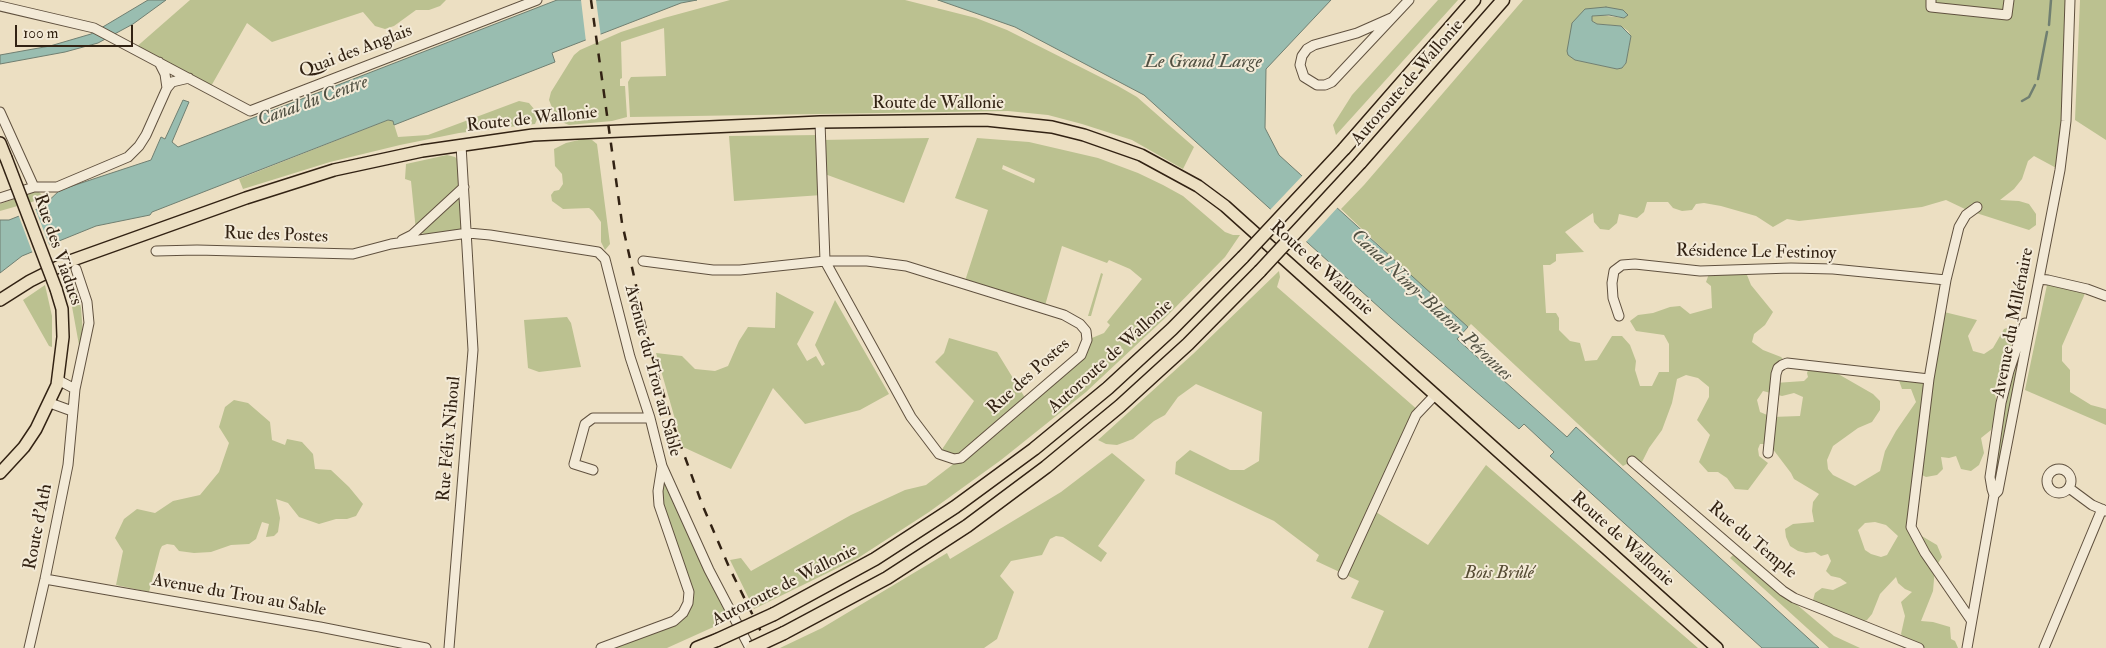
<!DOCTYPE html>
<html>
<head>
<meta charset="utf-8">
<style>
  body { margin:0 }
  #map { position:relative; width:2106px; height:648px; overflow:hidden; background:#ecdfc2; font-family:"IM FELL Double Pica",serif }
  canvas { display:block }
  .scale { position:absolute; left:15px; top:25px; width:118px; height:22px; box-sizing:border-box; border:2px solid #322213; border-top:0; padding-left:6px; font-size:15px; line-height:18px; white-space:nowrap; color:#322213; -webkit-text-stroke:4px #f3ead7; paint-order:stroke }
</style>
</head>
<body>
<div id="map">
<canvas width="2106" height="648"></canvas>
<div class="scale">100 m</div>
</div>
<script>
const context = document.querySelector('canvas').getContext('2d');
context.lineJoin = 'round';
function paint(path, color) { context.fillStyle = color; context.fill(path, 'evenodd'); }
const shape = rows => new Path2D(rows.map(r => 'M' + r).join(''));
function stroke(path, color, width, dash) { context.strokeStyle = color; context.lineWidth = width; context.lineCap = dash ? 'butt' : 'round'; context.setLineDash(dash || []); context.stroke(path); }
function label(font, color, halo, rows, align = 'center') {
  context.font = font + ' "IM FELL Double Pica",serif'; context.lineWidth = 4; context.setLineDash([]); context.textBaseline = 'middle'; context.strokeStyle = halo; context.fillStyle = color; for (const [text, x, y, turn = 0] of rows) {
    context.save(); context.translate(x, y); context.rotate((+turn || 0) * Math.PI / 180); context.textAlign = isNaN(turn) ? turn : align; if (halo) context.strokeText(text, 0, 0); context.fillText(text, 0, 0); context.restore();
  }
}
paint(shape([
  [190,0,446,0,440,6,429,10,416,10,394,26,385,29,375,26,363,12,272,42,247,23,210,88,134,49],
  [730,0,905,0,976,18,1007,30,1118,86,1137,97,1194,147,1183,169,1132,140,1082,124,1048,115,1008,111,630,117,628,82,631,77,666,76,664,28,621,42,622,78,620,79,620,86,625,86,627,117,612,121,569,125,557,120,549,100,551,92,574,55,580,50,621,32,664,18],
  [1438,0,1458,0,1336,135,1333,125,1352,95],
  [1523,0,2070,0,2060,170,2034,156,2028,161,2022,179,2014,189,2000,200,2019,201,2029,204,2036,214,2036,225,2029,230,1967,210,1946,200,1922,207,1843,216,1799,221,1787,219,1773,227,1756,216,1721,206,1704,203,1696,204,1692,210,1682,211,1673,208,1668,202,1647,202,1644,212,1637,218,1619,214,1617,223,1609,230,1600,229,1594,222,1593,213,1565,232,1584,252,1556,254,1556,261,1550,265,1543,265,1546,313,1556,313,1559,318,1559,330,1570,341,1580,343,1585,361,1597,360,1612,336,1622,336,1630,345,1636,361,1635,370,1640,386,1652,386,1659,372,1669,372,1669,344,1664,335,1636,331,1630,321,1638,315,1653,313,1670,307,1680,306,1690,314,1712,308,1711,286,1706,282,1710,271,1745,270,1751,285,1773,312,1765,325,1754,334,1752,342,1763,350,1781,357,1787,363,1782,365,1775,383,1804,381,1808,377,1807,373,1810,365,1826,367,1873,394,1880,401,1880,410,1872,422,1858,428,1833,446,1827,460,1828,469,1833,475,1855,486,1880,471,1885,451,1896,431,1916,402,1911,389,1902,389,1897,375,1929,379,1940,311,1977,320,1968,336,1973,351,1984,354,1993,348,2004,329,2010,327,2014,332,2008,359,1994,390,1997,403,1995,418,1991,430,1981,438,1984,453,1979,465,1971,471,1961,469,1956,456,1949,458,1941,457,1943,469,1937,475,1926,477,1918,473,1911,527,1920,535,1937,545,1942,557,1935,568,1933,591,1921,621,1933,622,1950,627,1951,639,1955,641,1958,648,1919,648,1908,643,1901,634,1905,616,1901,602,1912,592,1905,589,1898,583,1896,577,1880,594,1872,614,1867,620,1861,622,1826,610,1813,600,1815,593,1822,588,1833,590,1847,583,1840,578,1831,576,1826,571,1831,561,1828,554,1821,556,1815,552,1806,553,1798,551,1790,546,1786,537,1785,529,1793,524,1814,522,1812,511,1813,502,1819,494,1794,479,1791,473,1769,444,1760,444,1758,449,1759,456,1768,463,1748,490,1735,489,1727,478,1718,472,1708,472,1699,462,1710,435,1697,420,1709,397,1709,387,1698,378,1686,375,1677,379,1672,403,1662,430,1649,448,1642,462,1632,461,1623,466,1471,324,1468,327,1449,312,1341,209,1364,185],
  [1606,7,1624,18,1599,15,1592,16,1592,21,1597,24,1621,26,1628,31,1631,36,1626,63,1622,68,1617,69,1575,60,1572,23],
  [1763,391,1782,396,1794,393,1803,397,1800,416,1772,417,1760,412,1757,400],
  [1875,522,1886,525,1898,536,1887,555,1881,557,1871,554,1865,550,1858,530,1865,523],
  [2080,0,2106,0,2106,140,2075,120],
  [519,101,529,103,534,109,538,117,535,124,459,133,400,145,330,162,243,189,239,179,388,120,393,121,398,137,428,135],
  [821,135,821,140,929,138,904,203,822,173,822,195,734,201,729,136],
  [977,138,1029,142,1098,158,1138,173,1163,185,1183,196,1225,232,1233,235,1240,235,1225,257,1164,319,1086,392,1001,460,929,512,858,558,754,609,730,560,741,558,751,571,851,515,905,490,926,485,960,459,939,454,974,401,935,362,944,353,949,338,997,352,1027,401,1081,355,1087,340,1104,333,1110,325,1107,322,1142,279,1130,269,1109,260,1107,263,1062,246,1044,309,964,284,988,210,955,198],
  [1003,165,1035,179,1034,183,1002,169],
  [583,139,592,140,597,144,610,244,605,250,601,242,601,222,593,211,589,208,563,209,552,201,551,195,554,191,559,190,563,184,562,174,555,166,554,149,566,143],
  [447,155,455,157,459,161,462,229,425,234,420,233,416,231,411,181,405,179,406,164],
  [38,191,43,196,35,201,0,211,0,204],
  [1279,271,1280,277,1277,287,1419,411,1372,512,1376,512,1428,545,1486,465,1698,648,1368,648,1384,611,1351,598,1359,581,1316,561,1319,555,1274,521,1175,474,1176,462,1190,450,1230,470,1244,470,1259,461,1262,412,1196,384,1178,397,1165,415,1154,421,1133,439,1117,445,1106,444,1098,440,1193,354],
  [1101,273,1103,274,1091,316,1088,316],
  [63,278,69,278,74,283,76,288,81,308,84,346,81,356,71,301],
  [2039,279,1998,491,1992,489,1995,439,2023,331],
  [2048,280,2087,289,2062,346,2062,361,2070,370,2070,392,2091,405,2106,409,2106,425,2025,390],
  [45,285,52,316,52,347,49,346,23,300],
  [776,292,814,312,797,344,807,361,816,356,822,366,825,364,815,345,835,300,889,394,860,410,805,424,773,388,731,469,683,447,656,353,682,356,695,369,715,371,728,366,739,341,748,327,775,328],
  [567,317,571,323,581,367,539,372,528,368,524,320],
  [234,400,248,403,270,422,272,440,285,445,287,439,302,442,313,454,315,469,331,470,349,487,363,504,356,516,347,519,336,519,319,524,299,517,288,503,276,499,280,518,278,532,274,536,266,537,269,524,262,522,256,539,249,544,231,545,211,552,194,553,179,551,174,545,167,544,162,546,160,550,149,592,116,585,123,551,115,538,124,519,137,509,155,513,173,501,200,495,219,472,229,443,219,427,225,407],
  [1112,453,1145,480,1098,546,1107,553,1101,562,1063,537,1056,536,1050,539,1042,555,1011,561,1000,576,1014,592,997,639,984,648,780,648,822,628,947,553,950,559,1061,492],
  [662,466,729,620,667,648,601,648,664,626,687,603,659,505],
  [1733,555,1789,598,1834,636,1860,648,1829,648,1730,558]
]), '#bbc190');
const water = shape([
  [148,0,166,0,133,24,98,43,65,52,0,64,0,55,50,46,91,34,148,0],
  [557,0,697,0,681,3,552,53,555,62,394,125,393,121,388,120,152,212,150,215,96,226,22,256,0,273,0,220,9,220,42,207,60,190,151,160,161,137,165,139,183,100,189,102,172,142,178,147,557,0],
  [938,0,1331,0,1266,69,1265,128,1279,155,1468,327,1457,339,1567,437,1576,427,1819,648,1762,648,1550,456,1554,452,1524,424,1519,429,1391,318,1144,95,1015,27,938,0],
  [1606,7,1623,10,1628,15,1624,18,1609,15,1592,16,1592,21,1597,24,1621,26,1631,36,1626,63,1622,68,1617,69,1575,60,1568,55,1567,51,1572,23,1585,9,1606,7]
]);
paint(water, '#99bdb0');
stroke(water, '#707f71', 1);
paint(shape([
  [581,0,596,0,601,37,586,42],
  [1304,174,1339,206,1305,243,1269,211],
  [35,208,50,247,33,254,18,214]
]), '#ecdfc2');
stroke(shape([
  [2049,25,2051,0],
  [2038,79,2047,32],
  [2022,101,2029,97,2035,85]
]), '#707f71', 2.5);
const minor = shape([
  [1931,0,1931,7,2007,15,2009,0],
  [0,6,94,28,250,111,537,0],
  [1391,18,1357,33,1314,45,1307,49,1302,56,1300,65,1304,77,1317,85,1325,85,1332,82,1409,0],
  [159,62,165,74,167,88],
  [0,112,34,187],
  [0,198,34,187,57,187,128,157,139,146,146,135,167,88,172,82,189,78],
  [402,240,412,235,464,187],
  [156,251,197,250,353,254,391,244,468,233,490,235,598,252,605,259,630,357,650,418,662,466,658,491,659,505,689,592,688,603,683,613,674,621,601,648],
  [643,261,713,270,740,270,825,261,867,261,906,266,1064,315,1080,324,1086,331,1087,340,1081,355,961,458,954,459,939,454,911,417,825,261,820,122],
  [2038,285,2039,279,2048,280,2087,289,2106,296],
  [1619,316,1613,298,1612,283,1614,271,1622,265,1635,264,1700,271,1791,268,1833,269,1946,280],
  [58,380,75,389],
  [50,403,72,411],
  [1768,453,1776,374,1778,368,1782,365,1787,363,1929,379],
  [1632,461,1783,591,1794,598,1919,648],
  [662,466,709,570,750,648],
  '2047 481a12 12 0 1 1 24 0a12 12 0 1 1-24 0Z',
  [593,470,574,464,585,424,593,418,650,418],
  [2069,488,2092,505,2106,511],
  [1994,495,1992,489,1990,477,2001,403,2009,371,2025,323],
  [1343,574,1416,415,1435,395],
  [45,579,320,627,426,648],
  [1971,620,1925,553,1911,527,1929,379,1946,280,1959,227,1966,215,1977,207],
  [29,648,45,579,68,465,75,389,89,323,87,302,76,269],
  [449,648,473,350,461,145],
  [1967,648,1994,495,1998,491,2060,170,2066,121,2070,0],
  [2044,648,2102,509]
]);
const major = shape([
  [0,143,6,158],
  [0,300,30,281,70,261,246,198,334,170,422,151,533,135,820,122,986,120,1052,127,1084,135,1141,155,1198,186,1225,206,1717,648],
  [0,473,24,447,36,429,57,385,63,337,62,309,56,289]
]);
const highway = shape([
  [1344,149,1474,0],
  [1360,163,1503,0],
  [774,614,875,559,955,507,1034,449,1108,388,1172,329,1243,257],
  [784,633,887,578,967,526,1046,467,1120,406,1188,344,1260,271],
  [697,648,717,640]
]);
stroke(minor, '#60513f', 11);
stroke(major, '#322213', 14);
stroke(highway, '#322213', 15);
stroke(minor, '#f3ead7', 9);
stroke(major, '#ecdfc2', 11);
stroke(highway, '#ecdfc2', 12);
stroke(shape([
  [591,0,622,223,651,352,669,413,702,504,729,567,769,648]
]), '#322213', 2.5, [9, 9]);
const majorBridge = shape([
  [6,158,56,289]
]);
const highwayBridge = shape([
  [1243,257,1344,149],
  [1260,271,1360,163],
  [717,640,774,614],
  [752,648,784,633]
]);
stroke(majorBridge, '#322213', 14, []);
stroke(highwayBridge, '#322213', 15, []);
stroke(majorBridge, '#ecdfc2', 11);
stroke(highwayBridge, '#ecdfc2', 12);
label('18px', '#322213', '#f3ead7', [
  ["Quai des Anglais",356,52,-21],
  ["Autoroute de Wallonie",1408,83,-49],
  ["Route de Wallonie",938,104],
  ["Route de Wallonie",532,120,-6],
  ["Rue des Postes",276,236,2],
  ["Rue des Viaducs",57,250,71],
  ["Résidence Le Festinoy",1756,253,1],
  ["Route de Wallonie",1321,269,42],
  ["Avenue du Millénaire",2014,323,-79],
  ["Autoroute de Wallonie",1111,357,-42],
  ["Avenue du Trou au Sable",652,371,75],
  ["Rue des Postes",1029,377,-42],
  ["Rue Félix Nihoul",450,439,-85],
  ["Route d'Ath",39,527,-79],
  ["Route de Wallonie",1622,540,42],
  ["Rue du Temple",1752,541,40],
  ["Autoroute de Wallonie",785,586,-27],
  ["Avenue du Trou au Sable",239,596,10]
]);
label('italic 18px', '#544a32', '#f3ead7', [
  ["Bois Brûlé",1499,574]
]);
label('italic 19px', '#515042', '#f3ead7', [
  ["Le Grand Large",1203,63],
  ["Canal du Centre",313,102,-20],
  ["Canal Nimy-Blaton-Péronnes",1431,306,43]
]);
</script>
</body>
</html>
